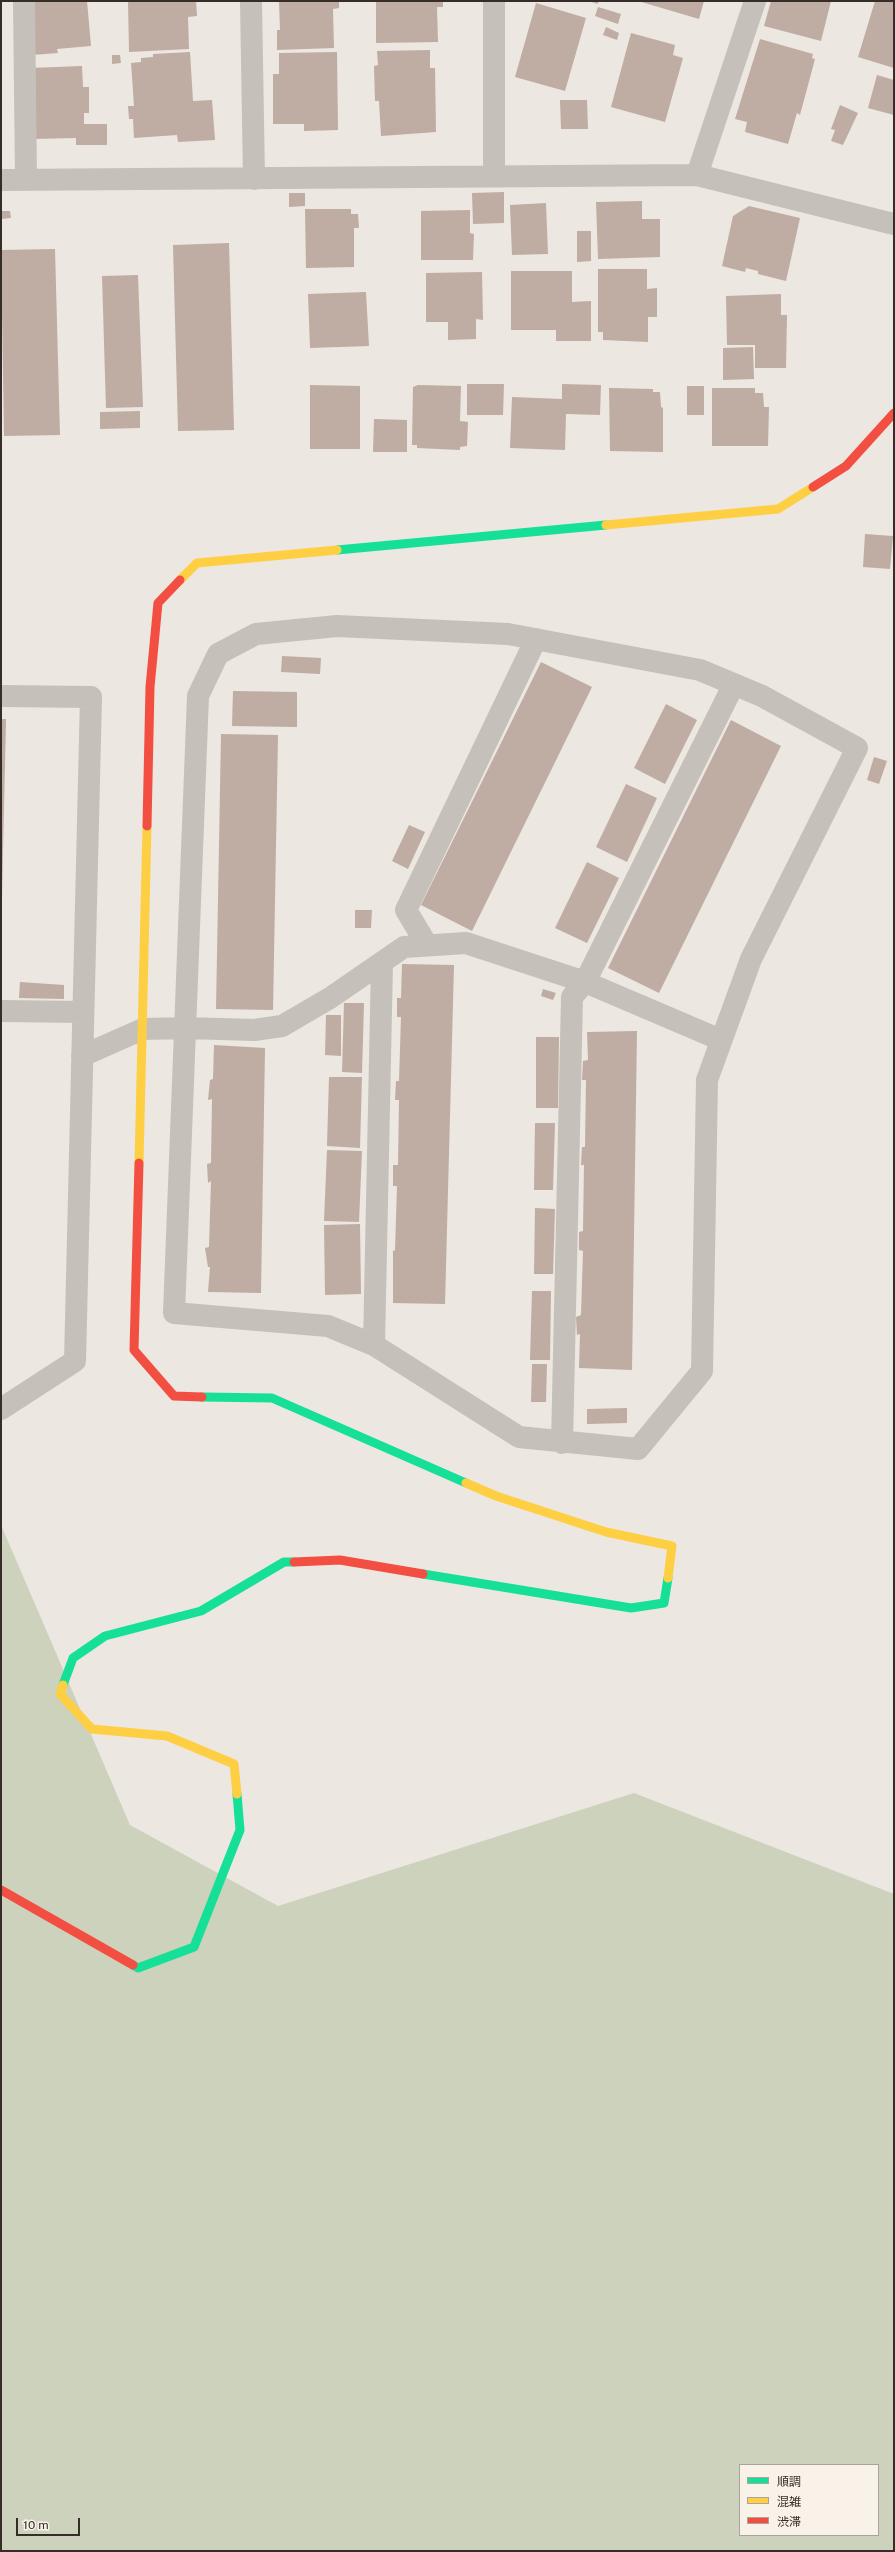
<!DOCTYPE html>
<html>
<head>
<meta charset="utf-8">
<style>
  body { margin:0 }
  #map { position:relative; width:895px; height:2552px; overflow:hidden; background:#ece7e1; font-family:"Public Sans","Noto Sans JP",sans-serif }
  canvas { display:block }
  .frame { position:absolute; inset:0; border:2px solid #362d28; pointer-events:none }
  .legend { position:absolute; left:739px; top:2464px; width:140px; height:72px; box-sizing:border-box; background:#f9f2e9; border:1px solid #aba39c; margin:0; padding:5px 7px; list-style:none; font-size:12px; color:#362d28 }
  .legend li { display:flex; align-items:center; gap:8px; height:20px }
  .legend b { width:20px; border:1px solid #aba39c }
  .scale { position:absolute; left:16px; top:2518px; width:64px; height:18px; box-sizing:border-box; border:2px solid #362d28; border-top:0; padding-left:5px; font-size:12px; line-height:14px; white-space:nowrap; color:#362d28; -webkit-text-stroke:3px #f9f2e9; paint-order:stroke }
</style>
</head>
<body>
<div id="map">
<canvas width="895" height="2552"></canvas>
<div class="frame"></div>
<ul class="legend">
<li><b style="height:5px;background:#16e098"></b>順調</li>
<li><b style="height:5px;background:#ffcf43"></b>混雑</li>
<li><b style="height:5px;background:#f24e42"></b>渋滞</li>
</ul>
<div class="scale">10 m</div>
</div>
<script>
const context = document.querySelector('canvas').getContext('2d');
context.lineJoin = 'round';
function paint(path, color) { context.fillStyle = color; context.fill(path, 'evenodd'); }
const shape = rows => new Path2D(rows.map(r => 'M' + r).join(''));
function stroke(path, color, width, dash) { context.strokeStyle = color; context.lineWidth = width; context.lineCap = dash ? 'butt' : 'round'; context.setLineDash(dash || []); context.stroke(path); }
paint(shape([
  [1,1525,130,1825,278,1906,634,1793,894,1894,894,2551,1,2551],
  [740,2465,878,2465,878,2535,740,2535]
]), '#cdd2bc');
paint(shape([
  [28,1,87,1,91,46,57,49,58,53,32,55],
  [128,1,196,1,197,16,188,17,189,49,129,52],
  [279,1,339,1,339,8,333,9,334,48,277,50,277,30,280,30],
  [376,1,443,1,443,7,437,7,438,42,376,43],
  [588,1,598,1,598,4],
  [638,1,704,1,699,19],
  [771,1,831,1,821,41,764,26],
  [875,1,894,1,894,68,858,57],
  [536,3,586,18,565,91,515,77],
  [598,7,621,14,618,24,595,16],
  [606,27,619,33,617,40,603,35],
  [631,33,675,45,673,55,683,58,665,122,611,107],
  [760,39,813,54,812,58,815,59,800,115,797,113,788,144,745,132,747,122,735,119],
  [430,50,430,68,435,68,436,132,381,136,379,101,375,101,374,66,378,65,377,51],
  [190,52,193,101,212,100,215,140,178,142,177,135,134,138,133,119,129,119,128,106,134,106,131,63,141,62,141,58,153,57,153,54],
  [337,52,338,130,304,131,304,124,273,124,273,74,279,74,279,53],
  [112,55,120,55,121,63,112,64],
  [82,66,83,87,89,87,89,113,84,113,84,124,107,124,107,145,76,145,76,138,33,139,30,68],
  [877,75,894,80,894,115,868,108],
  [560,100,587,100,588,129,561,129],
  [840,105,858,113,843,145,831,141,835,130,831,129],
  [504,192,504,223,473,224,472,193],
  [289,193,305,193,305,206,289,207],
  [642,201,642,219,660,219,660,257,598,259,596,202],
  [546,203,548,254,512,255,510,205],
  [749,206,800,218,786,281,758,274,758,271,746,268,745,272,722,266,733,216],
  [305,209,351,209,351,214,358,214,359,228,354,228,354,267,306,268],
  [470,210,470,233,474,234,473,260,421,260,421,211],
  [1,211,10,211,11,218,1,219],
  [577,231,591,231,591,261,577,262],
  [229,243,234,430,178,431,173,245],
  [55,249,60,435,4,436,1,250],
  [598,269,647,269,647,289,657,288,657,317,648,317,648,342,603,340,603,332,598,332],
  [511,271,572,271,572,302,591,301,591,341,556,341,556,330,511,330],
  [482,272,483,320,476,319,476,339,448,340,448,322,426,322,426,273],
  [138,275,143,407,106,408,102,276],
  [366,292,369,346,310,348,308,294],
  [781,294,781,315,787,315,786,368,755,368,755,345,727,345,726,296],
  [753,347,754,379,723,380,723,348],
  [467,384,504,384,503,415,467,415],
  [562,384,601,385,600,415,566,414,565,450,510,448,512,397,562,399],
  [310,385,360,386,360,449,310,449],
  [418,385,461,386,460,421,468,422,467,446,460,447,460,450,417,448,417,445,412,445,413,387],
  [687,386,704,386,704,415,687,415],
  [609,388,653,389,653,392,660,392,661,407,663,408,663,452,610,451],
  [712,388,755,388,755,393,763,393,764,407,769,407,768,446,712,446],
  [140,411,140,428,100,429,100,412],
  [374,419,407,420,407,452,373,452],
  [865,534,893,536,890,569,863,567],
  [282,656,321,658,320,674,281,672],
  [541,662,592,687,472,931,421,905],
  [233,691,297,692,297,727,232,726],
  [666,704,697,720,665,784,634,768],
  [1,719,6,719,2,898,1,898],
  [731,720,781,746,659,993,608,968],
  [221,734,278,735,273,1010,216,1009],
  [874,757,887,761,879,784,867,780],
  [626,784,657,798,627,862,596,847],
  [409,825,425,832,408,869,392,861],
  [587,862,619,878,587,943,555,928],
  [355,910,372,910,371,928,355,928],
  [402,964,454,965,445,1304,393,1303,393,1250,395,1251,397,1186,393,1186,393,1165,398,1165,399,1100,395,1100,396,1081,399,1081,401,1017,397,1017,397,998,401,998],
  [20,982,64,985,64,999,19,998],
  [543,989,556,993,553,1000,541,996],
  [344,1003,364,1003,362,1073,342,1072],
  [326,1015,341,1015,341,1056,325,1055],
  [637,1031,632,1370,579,1368,580,1334,577,1335,576,1317,581,1315,583,1251,579,1250,579,1232,583,1231,584,1165,581,1165,582,1147,585,1147,586,1080,582,1080,583,1061,588,1060,587,1032],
  [536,1037,559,1037,558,1108,536,1108],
  [214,1045,265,1048,261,1293,208,1292,210,1267,208,1267,205,1248,209,1247,211,1181,208,1183,207,1164,211,1163,212,1099,208,1100,210,1080,213,1079],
  [329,1077,362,1077,360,1148,327,1146],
  [535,1123,555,1123,553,1190,534,1190],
  [327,1150,362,1151,359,1222,324,1221],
  [535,1208,555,1209,553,1274,534,1274],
  [360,1224,361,1294,325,1295,324,1225],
  [532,1291,551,1291,550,1360,530,1360],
  [532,1364,547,1364,546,1402,531,1402],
  [627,1408,627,1423,587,1424,587,1409]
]), '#bfaca3');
stroke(shape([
  [337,626,508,634,700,670,762,696,857,748,751,959,707,1080,702,1371,638,1449,519,1437,374,1345,328,1326,174,1313,198,696,218,654,256,634,337,626],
  [1,696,91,697,75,1361,1,1409],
  [427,945,406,910,536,639],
  [1,1011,83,1012],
  [82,1056,143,1029,186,1028,254,1030,282,1026,330,998,404,947,466,943,585,982,721,1040],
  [374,1345,382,963],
  [562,1443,572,997,585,982,734,684]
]), '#c6c0ba', 22);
stroke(shape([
  [24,1,26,180],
  [251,1,254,179],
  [494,1,494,176],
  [697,175,755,1],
  [1,180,697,175,894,224]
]), '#c6c0ba', 22);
stroke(shape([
  [337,550,606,525],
  [202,1397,272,1398,466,1483],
  [423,1574,631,1608,664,1603,668,1578],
  [63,1685,73,1658,105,1636,201,1611,284,1562,294,1562],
  [133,1965,138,1968,194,1947,240,1830,237,1794]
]), '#16e098', 9);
stroke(shape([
  [606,525,778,509,813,487],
  [180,580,197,563,337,550],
  [139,1163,147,826],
  [466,1483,496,1496,606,1532,672,1546,668,1578],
  [63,1685,60,1694,92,1729,167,1736,234,1764,237,1794]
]), '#ffcf43', 9);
stroke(shape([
  [813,487,846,466,894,413],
  [147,826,150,687,158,603,180,580],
  [139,1163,134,1350,174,1396,202,1397],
  [294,1562,340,1560,423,1574],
  [1,1890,133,1965]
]), '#f24e42', 9);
</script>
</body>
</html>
